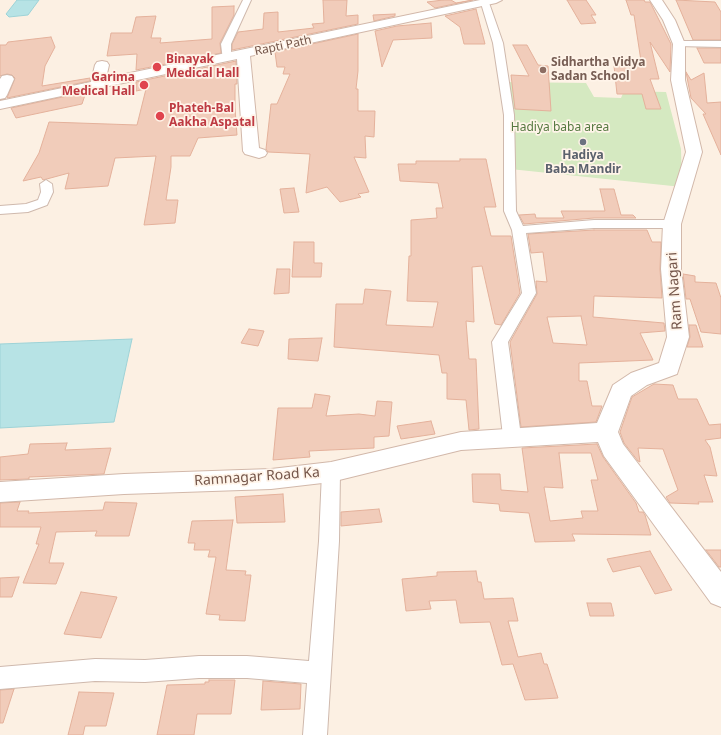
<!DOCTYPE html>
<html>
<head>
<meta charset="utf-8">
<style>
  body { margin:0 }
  canvas { display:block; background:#fcf0e3 }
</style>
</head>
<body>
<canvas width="721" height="735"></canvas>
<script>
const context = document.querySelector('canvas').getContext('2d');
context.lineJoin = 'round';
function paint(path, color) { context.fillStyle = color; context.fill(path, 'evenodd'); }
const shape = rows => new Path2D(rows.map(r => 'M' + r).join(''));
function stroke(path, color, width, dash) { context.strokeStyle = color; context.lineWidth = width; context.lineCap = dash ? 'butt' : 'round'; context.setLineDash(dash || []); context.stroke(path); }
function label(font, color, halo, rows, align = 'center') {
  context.font = font + ' "Noto Sans",sans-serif'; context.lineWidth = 3.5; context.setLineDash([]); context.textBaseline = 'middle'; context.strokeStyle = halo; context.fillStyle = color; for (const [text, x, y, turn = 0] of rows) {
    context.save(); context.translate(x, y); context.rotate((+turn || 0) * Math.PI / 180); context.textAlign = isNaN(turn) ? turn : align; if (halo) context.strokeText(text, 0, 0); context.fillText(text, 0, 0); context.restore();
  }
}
paint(shape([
  [504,82,586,83,594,97,621,98,624,91,666,92,681,149,682,187,510,169]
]), '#d5e9c1');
const water = shape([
  [17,0,39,0,28,15,9,17,6,14,17,0],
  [132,339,114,422,0,428,0,344,132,339]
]);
paint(water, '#b7e3e5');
stroke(water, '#9ed3d7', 1);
const building = shape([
  [323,0,347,0,346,16,358,15,358,24,232,50,232,44,238,32,263,29,264,13,278,12,278,32,314,28,312,24,324,23,323,0],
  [443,0,451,0,456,3,473,0,435,8,427,2,443,0],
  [567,0,586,0,596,15,591,15,596,23,581,24,567,0],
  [626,0,644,0,645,2,650,2,671,44,670,72,650,42,659,79,650,79,661,109,646,109,642,94,617,94,614,66,634,66,633,60,641,61,634,15,631,15,626,0],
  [676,0,715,2,721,12,721,40,693,40,676,0],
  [234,6,234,15,220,43,221,53,136,70,137,54,107,56,111,33,132,33,136,17,156,16,151,38,161,38,160,43,212,39,212,7,234,6],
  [476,9,485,44,464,44,460,27,445,16,476,9],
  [395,14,395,16,374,21,373,15,395,14],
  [431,23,432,38,393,40,382,67,375,31,397,26,431,23],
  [358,34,358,71,356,89,358,89,358,111,375,111,374,137,365,136,366,158,354,157,369,192,358,194,361,197,340,202,327,187,306,193,310,154,268,152,266,149,271,104,277,104,290,74,283,74,285,67,277,67,275,52,358,34],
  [51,37,55,47,45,66,42,86,90,78,90,81,7,98,15,78,12,75,7,74,0,76,0,45,6,45,8,42,51,37],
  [513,45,527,45,538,65,548,66,551,111,515,109,511,75,529,76,513,45],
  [697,48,721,48,721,63,704,63,697,48],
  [236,61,237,84,235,84,235,108,237,135,198,138,190,156,171,156,171,167,166,200,178,200,175,223,144,225,156,156,115,158,108,186,65,189,69,173,43,180,41,177,23,181,39,153,49,122,137,125,146,89,136,91,136,82,236,61],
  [686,72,691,80,704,73,707,103,721,102,721,155,703,114,706,114,691,98,686,72],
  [86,92,82,104,16,118,11,108,86,92],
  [460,159,486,159,496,207,484,207,491,236,511,236,520,293,501,325,495,324,482,266,472,267,474,322,466,321,469,359,476,359,479,429,469,430,466,400,447,399,447,373,442,373,439,355,334,347,336,304,363,304,365,289,391,291,386,325,433,327,438,302,407,301,409,256,411,256,411,220,437,218,436,208,443,208,438,183,400,181,398,164,416,164,416,161,460,161,460,159],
  [294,188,299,212,284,213,280,189,294,188],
  [600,189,614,189,621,215,633,215,636,218,594,218,524,224,519,215,535,214,536,218,564,218,561,211,605,211,600,189],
  [594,230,647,230,652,242,661,242,660,269,662,298,594,296,593,317,664,323,665,331,640,333,653,360,579,363,579,381,587,381,592,406,602,406,596,422,521,427,510,342,537,294,536,281,547,282,543,252,531,253,528,234,594,230],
  [581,316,587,345,553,343,547,317,581,316],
  [294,242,314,242,314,263,322,263,321,277,292,277,294,242],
  [277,269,290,269,289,293,274,294,277,269],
  [683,274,695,276,695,282,716,283,721,298,721,334,701,332,690,299,686,299,683,274],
  [689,325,696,325,703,347,687,347,690,337,689,325],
  [249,329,264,331,258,346,241,343,249,329],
  [322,338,318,361,288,359,289,339,322,338],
  [654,384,673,385,678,399,697,399,709,425,721,424,721,438,705,440,710,447,717,476,704,475,713,502,698,502,699,504,670,503,666,497,678,490,663,449,638,448,640,462,638,461,624,443,620,432,632,397,654,384],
  [315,394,330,396,326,416,359,414,375,416,377,401,392,402,389,436,374,437,374,448,309,451,310,457,273,460,278,408,312,408,315,394],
  [431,421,435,434,401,439,397,426,431,421],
  [67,443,65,450,111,448,104,474,29,477,29,479,0,480,0,457,28,454,30,444,67,443],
  [597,444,603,457,636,503,639,512,643,512,645,515,651,535,572,534,575,541,535,542,529,513,500,511,499,504,473,502,472,474,500,474,501,490,528,492,522,448,597,444],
  [559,453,591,453,598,480,591,480,598,511,581,511,583,518,550,521,544,487,563,488,559,453],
  [283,494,285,522,237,523,235,497,283,494],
  [20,502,17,511,29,511,28,513,103,510,105,502,137,503,129,536,95,536,97,531,56,532,49,563,64,563,56,584,23,583,39,544,36,544,41,527,0,527,0,503,20,502],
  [379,509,382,522,341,526,341,512,379,509],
  [233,520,226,570,246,571,245,575,251,575,245,621,219,620,220,615,206,614,216,557,208,557,210,550,194,550,195,543,188,543,192,521,233,520],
  [706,550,721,550,721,567,719,567,706,550],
  [650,551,672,590,655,594,640,566,613,572,607,559,650,551],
  [476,571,478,582,481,582,484,599,513,598,518,621,508,621,518,657,541,653,544,664,547,664,558,698,525,700,513,664,502,665,490,622,460,623,456,600,429,601,431,609,406,611,402,579,437,576,437,572,476,571],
  [19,577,12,597,0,597,0,578,19,577],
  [81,592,117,597,101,638,64,634,81,592],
  [587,603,611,603,614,616,590,616,587,603],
  [209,680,235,680,231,714,197,714,194,735,157,735,167,685,205,684,205,682,209,682,209,680],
  [263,681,301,684,300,709,261,710,263,681],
  [14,689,3,723,0,723,0,690,14,689],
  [79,692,114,693,106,726,85,726,83,735,68,735,79,692]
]);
paint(building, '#f1ccba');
stroke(building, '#e4b19b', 1);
const street = shape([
  [243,0,251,0,231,44,231,58,229,60,223,60,221,44,243,0],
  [480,0,488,0,503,43,514,115,516,211,523,226,594,220,672,220,679,224,672,228,594,228,526,233,536,293,508,342,521,436,518,441,512,443,506,441,503,436,492,342,522,293,512,230,504,211,504,115,493,43,480,0],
  [679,41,721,41,721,47,676,46,674,44,679,41],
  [46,180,52,184,53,192,47,205,28,212,0,214,0,206,26,204,38,200,41,192,40,184,46,180],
  [331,465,337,467,340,472,339,541,327,735,303,735,307,683,247,678,199,678,145,682,95,681,0,689,0,667,95,659,145,660,199,656,247,656,309,661,319,541,322,472,325,467,331,465]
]);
const secondary = shape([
  [480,0,502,0,496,3,250,56,259,148,265,150,267,153,265,156,259,158,245,154,243,151,237,59,0,109,0,101,91,82,95,65,97,62,102,61,107,62,109,65,106,78,480,0],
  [650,0,662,0,675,20,685,44,685,80,702,152,681,224,681,269,689,337,677,374,647,385,631,396,618,432,623,444,721,572,721,607,711,603,604,456,598,442,461,450,331,482,271,489,124,494,0,502,0,482,124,474,271,469,331,462,461,432,597,423,613,385,631,373,659,363,667,337,661,269,663,224,686,152,671,80,673,44,663,20,650,0],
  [7,75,12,76,14,79,7,95,5,98,0,99,0,79,2,76,7,75]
]);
stroke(street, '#cfb9ad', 2);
stroke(secondary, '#d2b8aa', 2);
paint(street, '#fff');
paint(secondary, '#fff');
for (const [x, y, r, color] of [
  [157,67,5,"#e0444e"],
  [543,70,4,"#8d6e63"],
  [144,85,5,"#e0444e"],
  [160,116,5,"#e0444e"],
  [583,142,4,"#6b7280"]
]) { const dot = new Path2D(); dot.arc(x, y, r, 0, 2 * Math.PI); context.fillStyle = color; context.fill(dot); stroke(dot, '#fff4e9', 1.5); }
label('12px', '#745549', '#fff4e9', [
  ["Rapti Path",283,46,-12]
]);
label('bold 12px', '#be3a42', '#fff4e9', [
  ["Binayak",166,60],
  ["Medical Hall",166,74],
  ["Garima",135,78,"right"],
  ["Medical Hall",135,92,"right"],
  ["Phateh-Bal",169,109],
  ["Aakha Aspatal",169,123]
], 'left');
label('bold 12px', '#785e54', '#fff4e9', [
  ["Sidhartha Vidya",551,63],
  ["Sadan School",551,77]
], 'left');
label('12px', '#567941', '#fff4e9', [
  ["Hadiya baba area",560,128]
]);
label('bold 12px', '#5b616d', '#fff4e9', [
  ["Hadiya",583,156],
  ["Baba Mandir",583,170]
]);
label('14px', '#745549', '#fff4e9', [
  ["Ram Nagari",675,291,-94],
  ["Ramnagar Road Ka",257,477,-4]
]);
</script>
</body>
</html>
